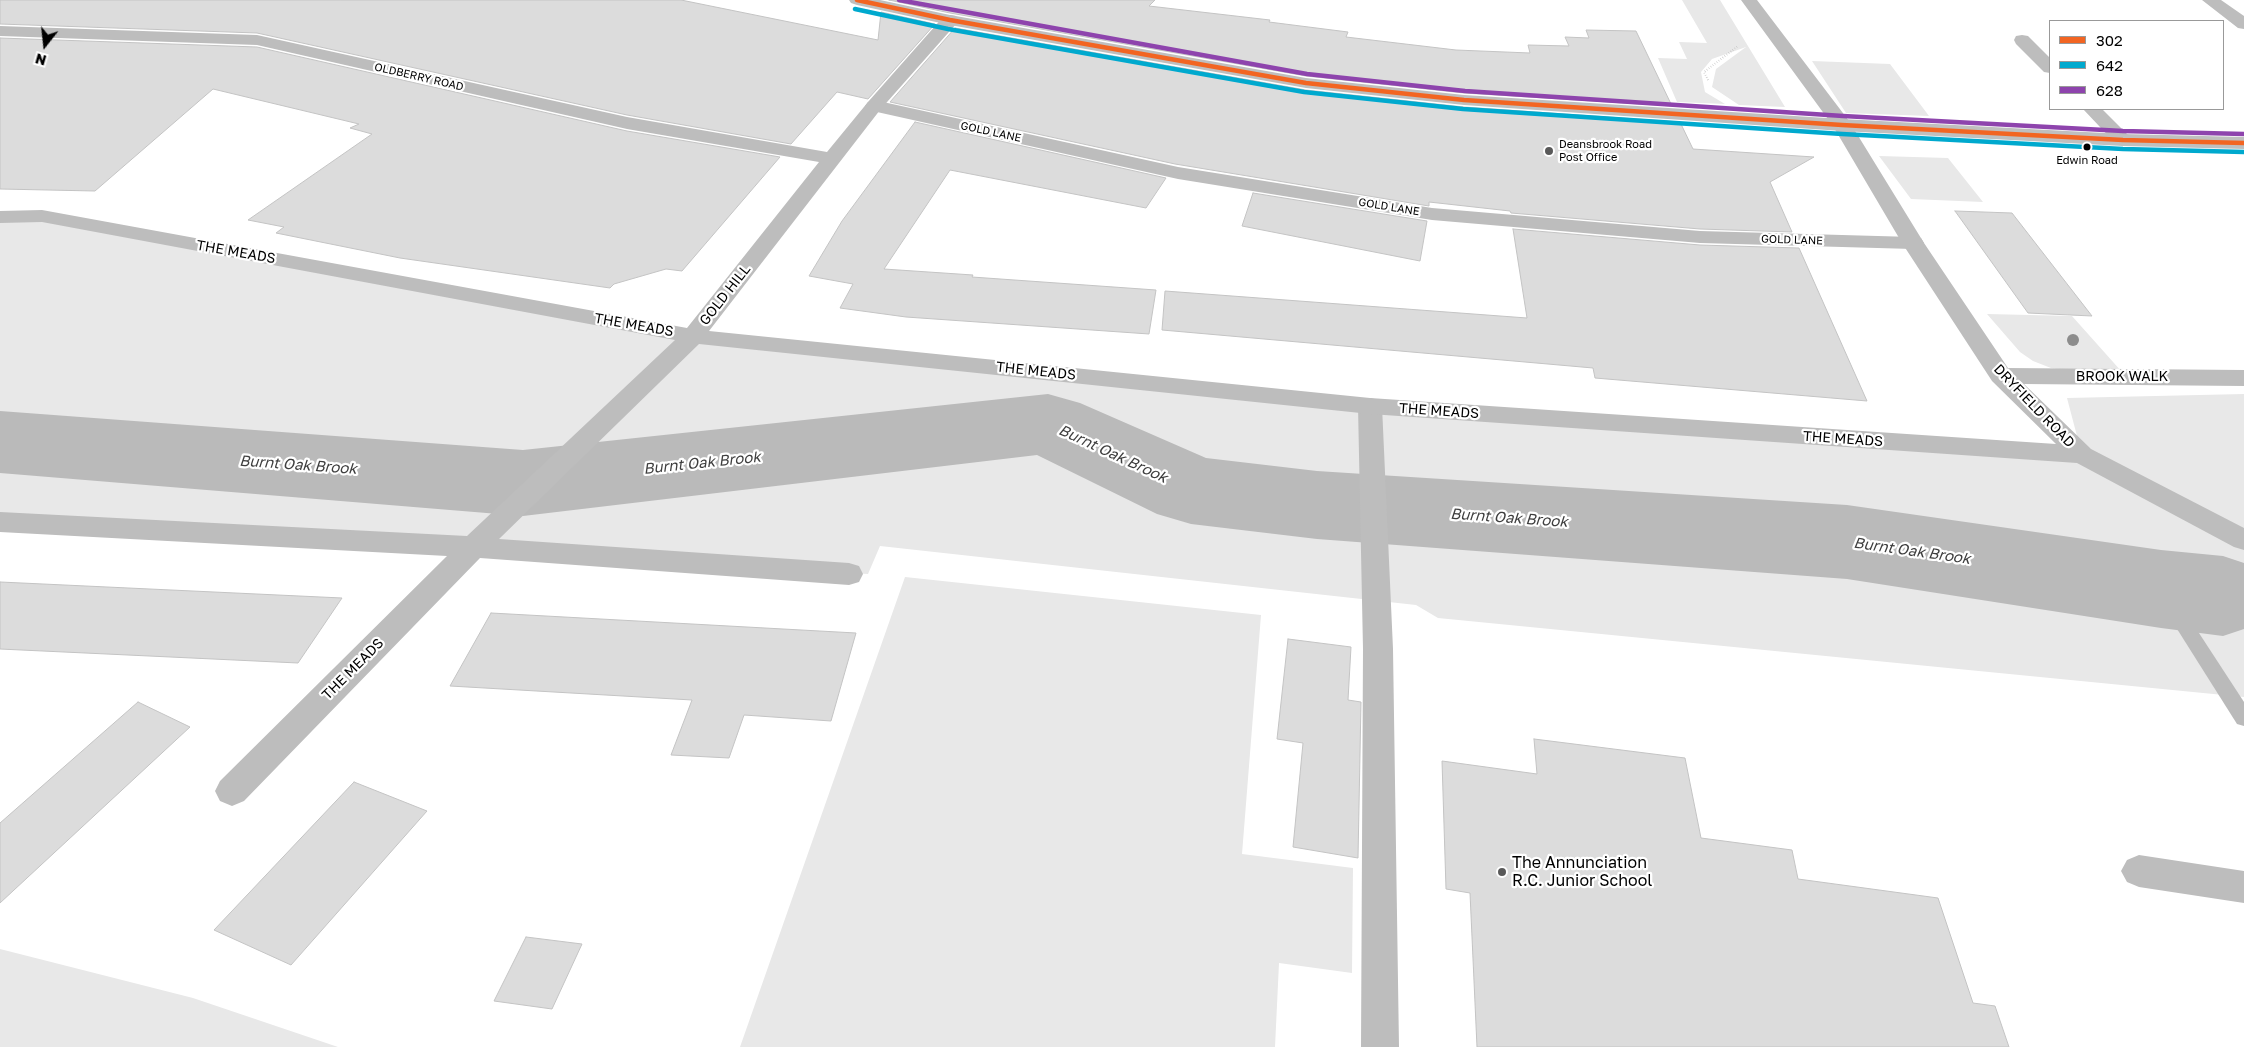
<!DOCTYPE html>
<html>
<head>
<meta charset="utf-8">
<style>
  body { margin:0 }
  #map { position:relative; width:2244px; height:1047px; overflow:hidden; background:#fff; font-family:"Golos Text",sans-serif }
  canvas { display:block }
  .legend { position:absolute; left:2049px; top:20px; width:175px; height:90px; box-sizing:border-box; background:#fff; border:1px solid #999; margin:0; padding:6px 9px; list-style:none; font-size:15px; color:#000 }
  .legend li { display:flex; align-items:center; gap:10px; height:25px }
  .legend b { width:25px; border:1px solid #999 }
  .north { position:absolute; left:20px; top:20px; width:50px; height:50px; -webkit-text-stroke:4px #fff; paint-order:stroke; rotate:196deg; font-size:14px; font-weight:700; line-height:20px; text-align:center; color:#000 }
  .north::after { content:''; display:block; margin:auto; width:18px; height:22px; background:#000; clip-path:polygon(50% 0,100% 100%,50% 72%,0 100%) }
</style>
</head>
<body>
<div id="map">
<canvas width="2244" height="1047"></canvas>
<ul class="legend">
<li><b style="height:6px;background:#f26522"></b>302</li>
<li><b style="height:6px;background:#00a9ce"></b>642</li>
<li><b style="height:6px;background:#8e44ad"></b>628</li>
</ul>
<div class="north">N</div>
</div>
<script>
const context = document.querySelector('canvas').getContext('2d');
context.lineJoin = 'round';
function paint(path, color) { context.fillStyle = color; context.fill(path, 'evenodd'); }
const shape = rows => new Path2D(rows.map(r => 'M' + r).join(''));
function stroke(path, color, width, dash) { context.strokeStyle = color; context.lineWidth = width; context.lineCap = dash ? 'butt' : 'round'; context.setLineDash(dash || []); context.stroke(path); }
function label(font, color, halo, rows, align = 'center') {
  context.font = font + ' "Golos Text",sans-serif'; context.lineWidth = 4.5; context.setLineDash([]); context.textBaseline = 'middle'; context.strokeStyle = halo; context.fillStyle = color; for (const [text, x, y, turn = 0] of rows) {
    context.save(); context.translate(x, y); context.rotate((+turn || 0) * Math.PI / 180); context.textAlign = isNaN(turn) ? turn : align; if (halo) context.strokeText(text, 0, 0); context.fillText(text, 0, 0); context.restore();
  }
}
paint(shape([
  [1682,0,1720,0,1785,107,1739,105,1712,87,1716,69,1746,47,1712,59,1701,72,1705,92,1725,104,1677,102,1658,58,1687,59,1679,42,1707,43],
  [1812,61,1890,64,1929,116,1846,113],
  [1879,156,1948,158,1983,202,1911,199],
  [42,216,693,336,1370,406,2082,455,2067,398,2244,394,2244,697,1438,618,1416,605,880,546,868,574,0,523,0,217],
  [1987,314,2072,316,2122,372,2077,371,2051,368,2033,361,2020,352],
  [905,577,1261,615,1242,854,1353,868,1352,973,1279,963,1275,1047,740,1047],
  [0,949,193,998,338,1047,0,1047]
]), '#e8e8e8');
paint(shape([
  [2161,583,2167,584,2244,702,2244,726,2237,724,2155,594,2152,589,2155,584,2161,583]
]), '#bababa');
paint(shape([
  [1048,394,1080,403,1206,458,1317,471,1847,505,2161,550,2223,556,2244,563,2244,629,2223,636,2161,628,1847,579,1317,539,1191,524,1157,514,1037,455,523,516,0,473,0,411,523,450,1048,394]
]), '#bababa');
const building = shape([
  [0,0,681,0,878,40,881,12,935,24,868,99,837,92,791,144,627,115,257,33,0,24,0,0],
  [889,0,1155,0,1149,6,1270,20,1269,22,1348,32,1346,37,1456,50,1530,53,1528,45,1569,46,1565,37,1589,38,1586,30,1636,31,1672,106,1464,93,1306,76,950,13,889,0],
  [955,28,1306,90,1464,107,1680,122,1693,149,1814,157,1770,182,1792,232,1700,229,1511,213,1510,211,1429,202,1429,206,1175,164,890,102,955,28],
  [0,38,257,47,627,131,780,157,682,271,666,269,614,284,610,288,400,258,276,233,284,227,248,220,372,134,350,128,359,124,213,89,95,191,0,189,0,38],
  [915,122,1166,178,1146,208,950,170,884,269,973,275,972,277,1156,290,1149,334,906,317,840,308,853,284,809,276,842,221,915,122],
  [1253,193,1427,221,1420,261,1242,226,1253,193],
  [1955,211,2012,213,2092,316,2028,313,1955,211],
  [1513,229,1700,245,1799,248,1867,401,1595,378,1593,368,1162,330,1165,291,1527,318,1513,229],
  [0,582,342,598,298,663,0,649,0,582],
  [491,613,765,628,856,633,831,721,744,715,729,758,671,755,692,700,450,686,491,613],
  [1288,639,1351,647,1348,700,1361,702,1358,858,1293,847,1303,743,1277,739,1288,639],
  [138,702,190,727,0,903,0,823,138,702],
  [1534,739,1685,758,1701,838,1792,850,1798,879,1938,898,1973,1003,1995,1006,2009,1047,1477,1047,1470,893,1446,889,1442,761,1537,774,1534,739],
  [354,782,427,811,291,965,214,930,354,782],
  [526,937,582,944,552,1009,494,1001,526,937]
]);
paint(building, '#dcdcdc');
stroke(building, '#c4c4c4', 1);
stroke(shape([
  [1708,80,1704,72,1738,46]
]), '#b8b8b8', 2, [0.5, 2]);
paint(shape([
  [2022,35,2028,36,2050,58,2050,73,2044,72,2016,44,2014,40,2016,36,2022,35],
  [874,100,1178,167,1432,208,1700,231,1913,237,1921,238,1924,243,1921,248,1913,249,1700,243,1432,220,1178,179,868,110,865,106,868,102,874,100],
  [2083,109,2102,109,2133,140,2130,144,2123,146,2116,144,2083,109],
  [1370,398,1379,400,1382,406,1393,649,1399,1047,1361,1047,1363,649,1358,406,1361,400,1370,398],
  [2139,855,2244,871,2244,903,2139,887,2127,882,2121,871,2127,860,2139,855]
]), '#bdbdbd');
paint(shape([
  [1741,0,1757,0,1849,121,1924,243,2008,368,2244,370,2244,386,2024,384,2091,449,2244,528,2244,550,2234,547,2077,463,1370,414,699,344,499,539,849,563,859,566,863,574,859,582,849,585,480,558,244,801,232,806,220,801,215,791,220,781,447,556,0,532,0,512,467,536,675,340,42,222,0,223,0,211,42,210,687,328,819,162,627,129,257,45,0,36,0,26,257,35,627,117,827,152,868,102,944,16,950,15,956,16,958,20,956,24,880,110,709,331,1370,398,2056,444,1992,381,1902,243,1833,126,1741,0],
  [2202,0,2221,0,2244,16,2244,29,2238,28,2202,0]
]), '#bdbdbd');
paint(shape([
  [849,0,880,0,950,15,1306,78,1464,95,1842,119,2123,134,2244,137,2244,149,2123,146,1842,131,1464,105,1306,88,950,25,857,5,851,3,849,0]
]), '#bfbfbf');
stroke(shape([
  [857,0,950,20,1306,83,1464,100,1842,125,2123,140,2244,143]
]), '#f26522', 4.5);
stroke(shape([
  [855,9,948,29,1304,92,1463,109,1842,134,2123,149,2244,152]
]), '#00a9ce', 4.5);
stroke(shape([
  [899,0,1307,74,1465,91,1843,116,2123,131,2244,134]
]), '#8e44ad', 4.5);
context.fillStyle = '#8c8c8c';
for (const [x, y] of [
  [2073,340]
]) { context.beginPath(); context.arc(x, y, 6, 0, 2 * Math.PI); context.fill(); }
for (const [x, y, r, color] of [
  [2087,147,4.5,"#000"],
  [1549,151,5,"#595959"],
  [1502,872,5,"#595959"]
]) { const dot = new Path2D(); dot.arc(x, y, r, 0, 2 * Math.PI); context.fillStyle = color; context.fill(dot); stroke(dot, '#fff', 2); }
label('11px', '#000', '#fff', [
  ["OLDBERRY ROAD",419,77,13],
  ["GOLD LANE",991,132,12],
  ["GOLD LANE",1389,207,9],
  ["GOLD LANE",1792,240,2]
]);
label('11px', '#000', '#fff', [
  ["Deansbrook Road",1559,145],
  ["Post Office",1559,158]
], 'left');
label('11px', '#000', '#fff', [
  ["Edwin Road",2087,161]
]);
label('14px', '#000', '#fff', [
  ["THE MEADS",236,252,10],
  ["GOLD HILL",725,295,-52],
  ["THE MEADS",634,325,10],
  ["THE MEADS",1036,371,6],
  ["BROOK WALK",2122,377],
  ["DRYFIELD ROAD",2034,406,46],
  ["THE MEADS",1439,411,4],
  ["THE MEADS",1843,439,4],
  ["THE MEADS",353,669,-45]
]);
label('italic 15px', '#3e3e3e', '#fff', [
  ["Burnt Oak Brook",1113,454,25],
  ["Burnt Oak Brook",702,463,-6],
  ["Burnt Oak Brook",298,465,4],
  ["Burnt Oak Brook",1509,518,4],
  ["Burnt Oak Brook",1912,551,8]
]);
label('16px', '#000', '#fff', [
  ["The Annunciation",1512,863],
  ["R.C. Junior School",1512,881]
], 'left');
</script>
</body>
</html>
